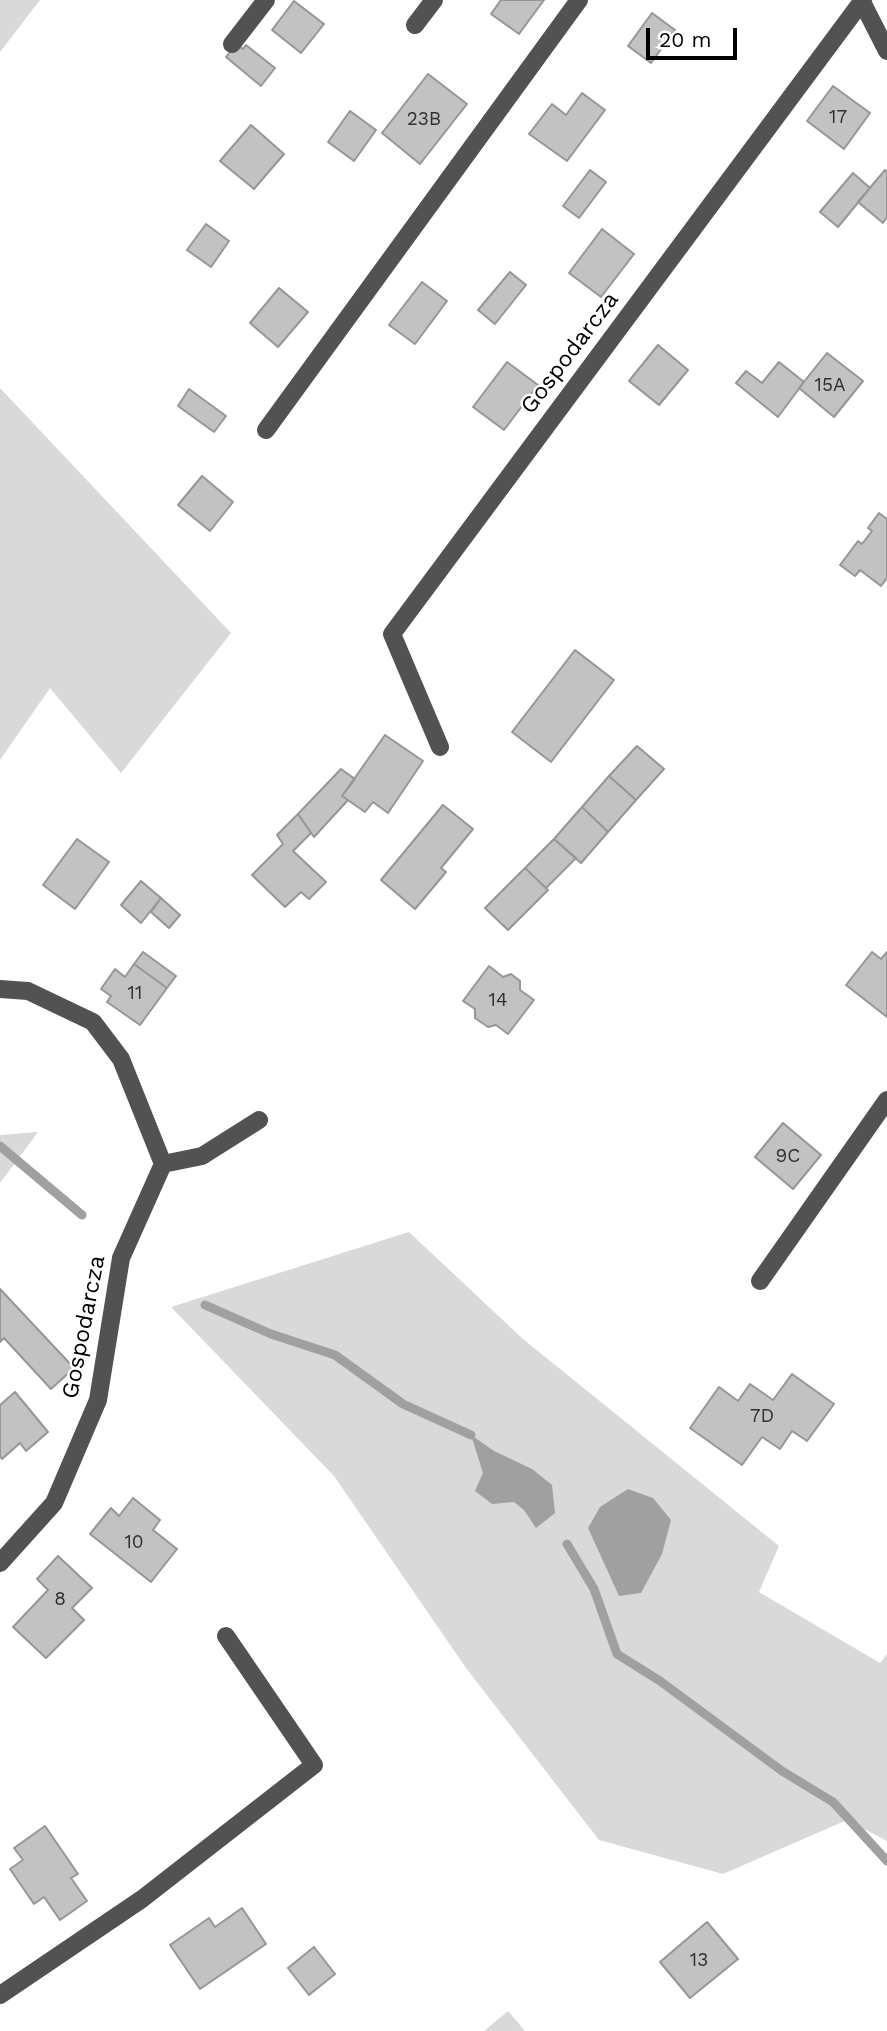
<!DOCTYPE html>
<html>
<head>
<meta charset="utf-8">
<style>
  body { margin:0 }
  #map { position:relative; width:887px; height:2031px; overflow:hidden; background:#fff; font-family:"Work Sans",sans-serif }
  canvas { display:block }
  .scale { position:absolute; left:646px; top:28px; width:91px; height:32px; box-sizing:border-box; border:4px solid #000; border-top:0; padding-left:9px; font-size:21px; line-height:24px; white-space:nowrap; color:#000; -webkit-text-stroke:5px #fff; paint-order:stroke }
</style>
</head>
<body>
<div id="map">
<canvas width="887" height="2031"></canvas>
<div class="scale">20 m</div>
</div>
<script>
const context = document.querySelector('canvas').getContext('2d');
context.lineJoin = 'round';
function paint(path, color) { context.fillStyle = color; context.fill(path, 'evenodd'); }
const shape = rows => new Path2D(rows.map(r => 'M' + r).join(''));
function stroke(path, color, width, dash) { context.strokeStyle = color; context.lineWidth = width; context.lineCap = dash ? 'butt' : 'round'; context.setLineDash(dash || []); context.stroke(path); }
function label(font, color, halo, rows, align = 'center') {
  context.font = font + ' "Work Sans",sans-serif'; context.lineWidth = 5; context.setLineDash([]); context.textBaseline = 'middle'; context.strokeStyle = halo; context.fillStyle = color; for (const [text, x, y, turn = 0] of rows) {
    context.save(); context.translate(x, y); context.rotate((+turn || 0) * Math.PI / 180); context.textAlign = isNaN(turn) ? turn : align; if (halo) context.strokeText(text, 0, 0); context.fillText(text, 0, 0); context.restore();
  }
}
paint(shape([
  [0,0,40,0,0,52],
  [0,388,231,633,121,773,50,688,0,760],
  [38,1132,0,1183,0,1135],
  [409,1232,523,1339,779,1546,759,1592,880,1663,887,1654,887,1841,847,1820,723,1874,599,1840,466,1668,334,1476,171,1307],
  [508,2011,525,2031,484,2031]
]), '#d9d9d9');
paint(shape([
  [471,1435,494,1451,532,1469,552,1485,555,1513,536,1528,524,1510,514,1502,492,1504,475,1491,483,1473],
  [628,1489,653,1498,671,1520,662,1554,641,1593,619,1596,588,1528,600,1507]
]), '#a0a0a0');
stroke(shape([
  [0,1146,82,1215],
  [205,1305,271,1334,335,1355,403,1404,471,1435],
  [567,1544,594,1589,617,1654,660,1681,782,1771,833,1802,887,1861]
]), '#a0a0a0', 9);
const building = shape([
  [501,0,544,0,519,34,491,14,501,0],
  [294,1,324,24,301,53,272,30,294,1],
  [652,13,675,30,651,63,628,46,652,13],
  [236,44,243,49,246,45,275,68,261,86,226,57,236,44],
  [428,74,467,104,420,164,382,133,428,74],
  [833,86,870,113,844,149,807,121,833,86],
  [582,93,605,110,567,161,529,134,552,104,566,115,582,93],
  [350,111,376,130,354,161,328,142,350,111],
  [251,125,284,154,254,189,220,161,251,125],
  [590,170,606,182,579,218,563,206,590,170],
  [885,170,887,172,887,217,883,223,858,202,885,170],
  [853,173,870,188,838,227,820,212,853,173],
  [206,224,229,241,211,267,187,250,206,224],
  [602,229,634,254,601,297,569,273,602,229],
  [510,272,526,285,495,324,478,310,510,272],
  [422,282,447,301,415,344,389,325,422,282],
  [279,288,308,312,278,347,250,323,279,288],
  [658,345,688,370,659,405,629,381,658,345],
  [827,353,863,381,834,417,799,388,827,353],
  [507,362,538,385,504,430,473,407,507,362],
  [779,362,804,382,778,417,736,383,746,371,762,383,779,362],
  [189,389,226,416,214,432,178,406,189,389],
  [202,476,233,502,210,531,178,505,202,476],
  [879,513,887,519,887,578,881,586,860,570,855,576,840,565,858,541,862,544,872,531,868,528,879,513],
  [575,650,614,680,551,762,512,732,575,650],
  [385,735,423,761,388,813,373,802,365,812,342,796,385,735],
  [637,746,664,769,636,800,609,776,637,746],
  [341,769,355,779,342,796,348,800,314,837,298,814,341,769],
  [609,776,636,800,608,832,582,807,609,776],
  [443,805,473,829,441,868,446,872,415,909,381,880,443,805],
  [582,807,608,832,581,863,554,839,582,807],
  [298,814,311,833,293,851,326,882,309,899,301,892,285,907,252,875,283,844,277,835,298,814],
  [77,839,109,862,75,909,43,885,77,839],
  [554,839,576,858,546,888,525,868,554,839],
  [525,868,548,890,508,930,485,908,525,868],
  [141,881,161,898,141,923,121,905,141,881],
  [161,898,180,915,169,928,151,912,161,898],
  [143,952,176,976,167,988,134,964,143,952],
  [872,952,881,959,887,952,887,1017,846,985,872,952],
  [134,964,167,988,140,1025,107,1002,111,996,101,989,115,969,125,977,134,964],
  [489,966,503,977,511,974,520,981,520,990,534,1000,508,1034,496,1025,488,1027,475,1018,475,1009,463,1001,489,966],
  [783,1123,821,1155,793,1189,755,1157,783,1123],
  [0,1289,74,1368,51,1389,4,1338,0,1342,0,1289],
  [792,1374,834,1404,807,1441,792,1431,780,1449,762,1437,742,1465,690,1428,719,1387,738,1401,750,1384,773,1400,792,1374],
  [15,1392,48,1432,26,1451,20,1443,2,1459,0,1456,0,1405,15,1392],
  [133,1498,160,1520,153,1530,177,1549,151,1582,90,1534,111,1508,119,1516,133,1498],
  [58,1556,92,1588,72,1608,84,1620,46,1658,13,1627,48,1590,37,1579,58,1556],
  [45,1826,78,1874,71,1878,87,1901,60,1920,44,1897,34,1904,10,1869,23,1860,14,1848,45,1826],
  [242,1908,266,1944,200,1989,170,1945,209,1918,215,1927,242,1908],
  [707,1922,738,1959,690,1998,660,1962,707,1922],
  [314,1947,335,1974,309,1995,288,1968,314,1947]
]);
paint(building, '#c2c2c2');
stroke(building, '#969696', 2);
stroke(shape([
  [861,0,887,51],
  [415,25,434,0],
  [232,44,266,0],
  [266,430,579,0],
  [440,747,392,634,863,0],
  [0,989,28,991,93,1022,121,1059,163,1164],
  [760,1281,887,1100],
  [0,1563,54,1503,98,1400,121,1258,163,1164,202,1156,259,1120],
  [0,1995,142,1899,314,1765,226,1636]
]), '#525252', 18);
label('19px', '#303030', null, [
  ["17",838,117],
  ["23B",424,119],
  ["15A",830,385],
  ["11",135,993],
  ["14",498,1000],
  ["9C",788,1156],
  ["7D",762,1416],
  ["10",134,1542],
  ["8",60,1599],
  ["13",699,1960]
]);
label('23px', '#000', '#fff', [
  ["Gospodarcza",570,353,-53],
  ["Gospodarcza",84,1327,-79]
]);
</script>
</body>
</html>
